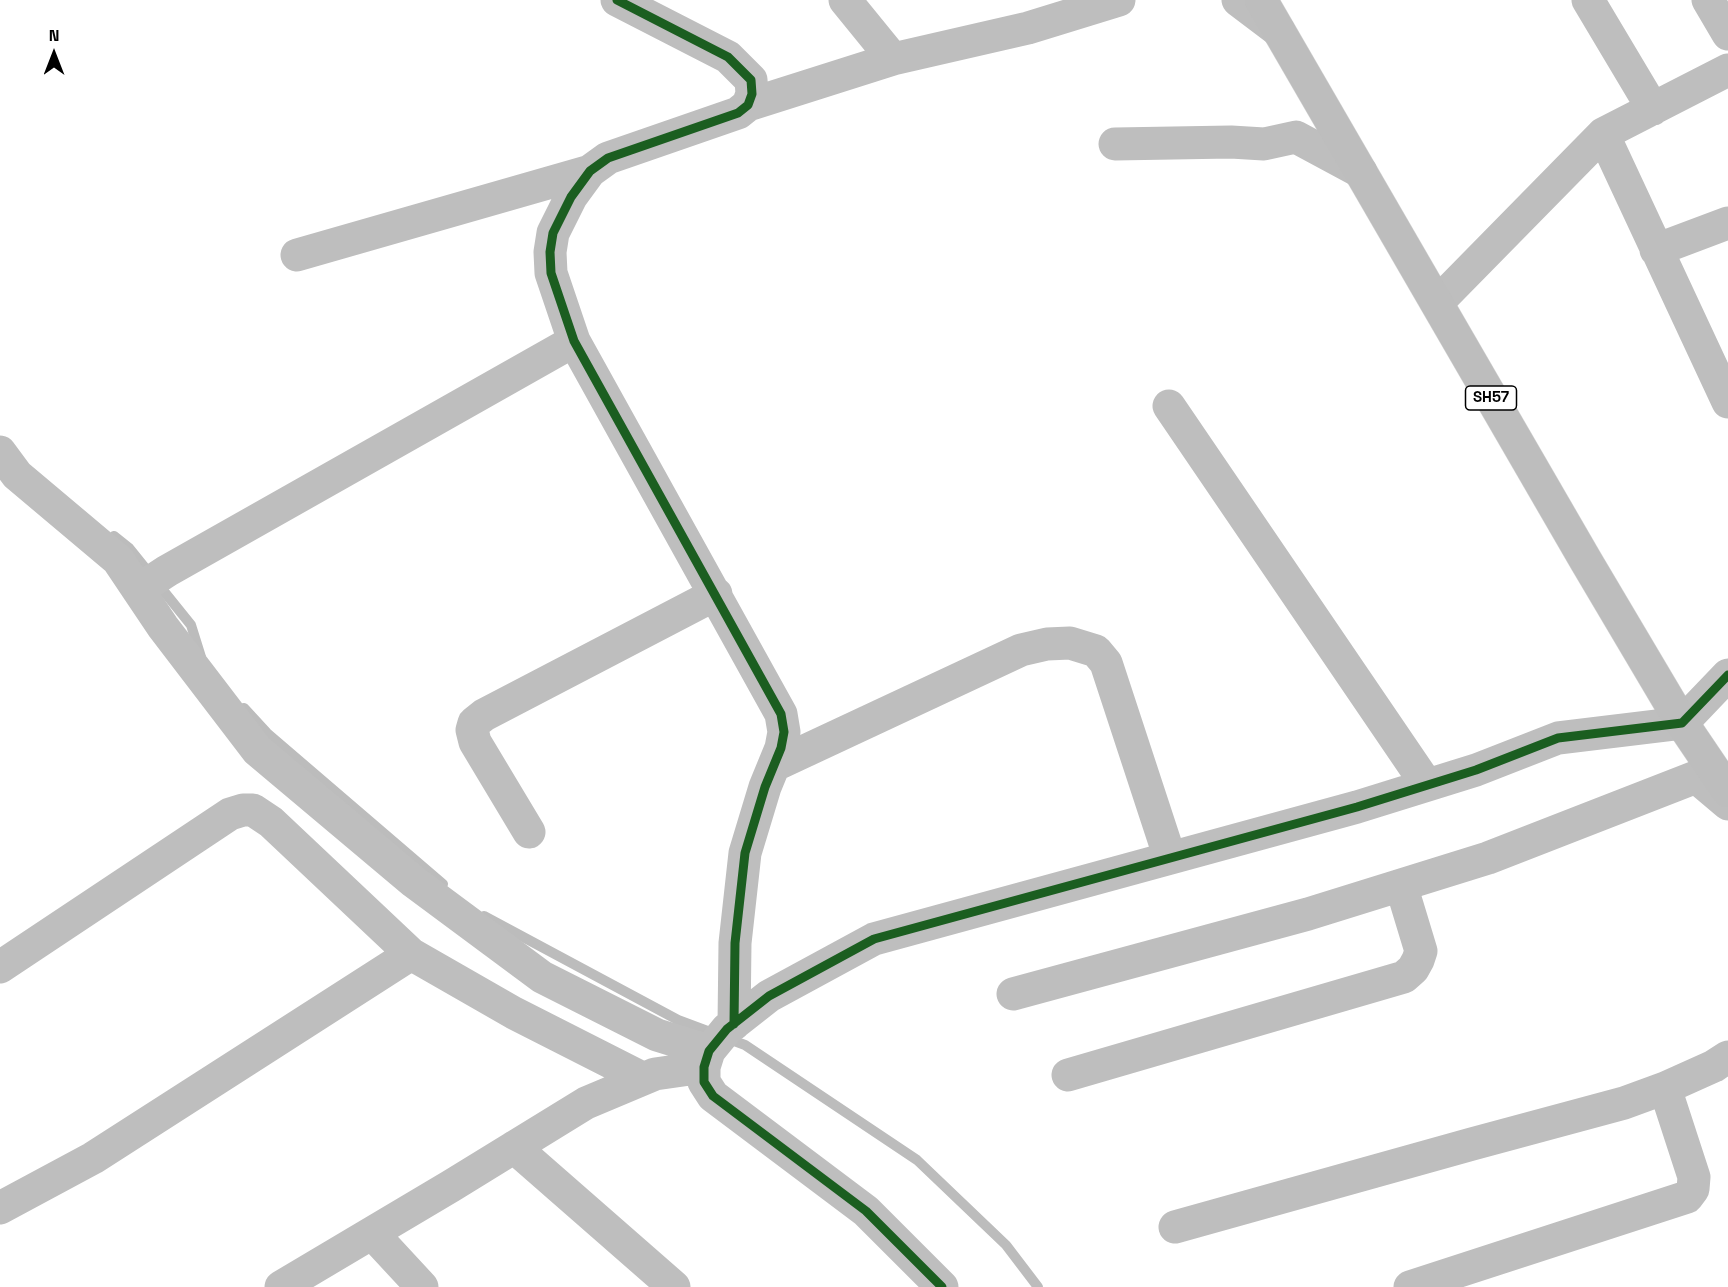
<!DOCTYPE html>
<html>
<head>
<meta charset="utf-8">
<style>
  body { margin:0 }
  #map { position:relative; width:1728px; height:1287px; overflow:hidden; background:#fff; font-family:"Space Grotesk",sans-serif }
  canvas { display:block }
  .north { position:absolute; left:24px; top:24px; width:60px; height:60px; -webkit-text-stroke:4px #fff; paint-order:stroke; rotate:0deg; font-size:16px; font-weight:700; line-height:24px; text-align:center; color:#000 }
  .north::after { content:''; display:block; margin:auto; width:21px; height:27px; background:#000; clip-path:polygon(50% 0,100% 100%,50% 72%,0 100%) }
</style>
</head>
<body>
<div id="map">
<canvas width="1728" height="1287"></canvas>
<div class="north">N</div>
</div>
<script>
const context = document.querySelector('canvas').getContext('2d');
context.lineJoin = 'round';
const shape = rows => new Path2D(rows.map(r => 'M' + r).join(''));
function stroke(path, color, width, dash) { context.strokeStyle = color; context.lineWidth = width; context.lineCap = dash ? 'butt' : 'round'; context.setLineDash(dash || []); context.stroke(path); }
function label(font, color, halo, rows, align = 'center') {
  context.font = font + ' "Space Grotesk",sans-serif'; context.lineWidth = 5; context.setLineDash([]); context.textBaseline = 'middle'; context.strokeStyle = halo; context.fillStyle = color; for (const [text, x, y, turn = 0] of rows) {
    context.save(); context.translate(x, y); context.rotate((+turn || 0) * Math.PI / 180); context.textAlign = isNaN(turn) ? turn : align; if (halo) context.strokeText(text, 0, 0); context.fillText(text, 0, 0); context.restore();
  }
}
stroke(shape([
  [114,536,129,548,191,625,201,657],
  [244,708,267,733,443,884],
  [484,916,678,1020,745,1045,917,1160,1006,1245,1038,1287]
]), '#bcbcbc', 10);
const major = shape([
  [1261,0,1586,561,1682,723,1728,791]
]);
stroke(major, '#dbdbdb', 34);
stroke(shape([
  [617,0,728,57,751,80,752,94,748,105,738,113,608,158,590,171,571,197,553,233,550,252,551,273,574,341,781,714,784,732,781,748,765,787,745,853,735,943,734,1024],
  [845,0,893,59,1028,28,1119,0],
  [1238,0,1279,31],
  [1588,0,1653,109],
  [1708,0,1728,34],
  [748,105,893,59],
  [1603,134,1728,70],
  [1115,144,1231,142,1264,144,1296,137,1361,172],
  [1656,250,1728,223],
  [297,255,590,171],
  [1437,303,1603,134,1728,402],
  [1169,406,1427,785],
  [0,452,17,475,118,560,163,627,257,750,414,882,542,977,657,1035,709,1051],
  [138,590,167,571,574,341],
  [775,765,1021,650,1047,644,1070,643,1096,651,1106,663,1170,858],
  [529,832,475,742,472,730,474,723,484,715,716,594],
  [0,967,230,814,243,810,253,810,271,822,411,954,514,1013,642,1078],
  [1013,994,1308,914,1488,858,1696,777,1728,804],
  [1068,1075,1404,977,1413,969,1418,960,1421,951,1401,885],
  [514,1147,674,1287],
  [0,1208,93,1158,411,954],
  [1175,1227,1472,1144,1624,1103,1665,1088,1714,1066,1728,1057],
  [372,1233,422,1287],
  [281,1287,451,1186,586,1103,655,1074,704,1067],
  [942,1287,866,1211,713,1096,704,1082,704,1067,709,1051,727,1029,769,996,874,939,1357,807,1476,770,1558,738,1682,723,1728,675],
  [1410,1287,1687,1197,1693,1189,1694,1177,1665,1088]
]), '#bebebe', 33);
stroke(major, '#bdbdbd', 33);
stroke(shape([
  [617,0,728,57,751,80,752,94,748,105,738,113,608,158,590,171,571,197,553,233,550,252,551,273,574,341,781,714,784,732,781,748,765,787,745,853,735,943,734,1024],
  [942,1287,866,1211,713,1096,704,1082,704,1067,709,1051,727,1029,769,996,874,939,1357,807,1476,770,1558,738,1682,723,1728,675]
]), '#1b5e20', 9);
for (const [x, y, w] of [
  [1491,398,51]
]) { const box = new Path2D(); box.roundRect(x - w / 2, y - 12, w, 24, 4.5); context.fillStyle = '#fff'; context.fill(box); stroke(box, '#000', 1.5); }
label('bold 15px', '#000', null, [
  ["SH57",1491,398]
]);
</script>
</body>
</html>
